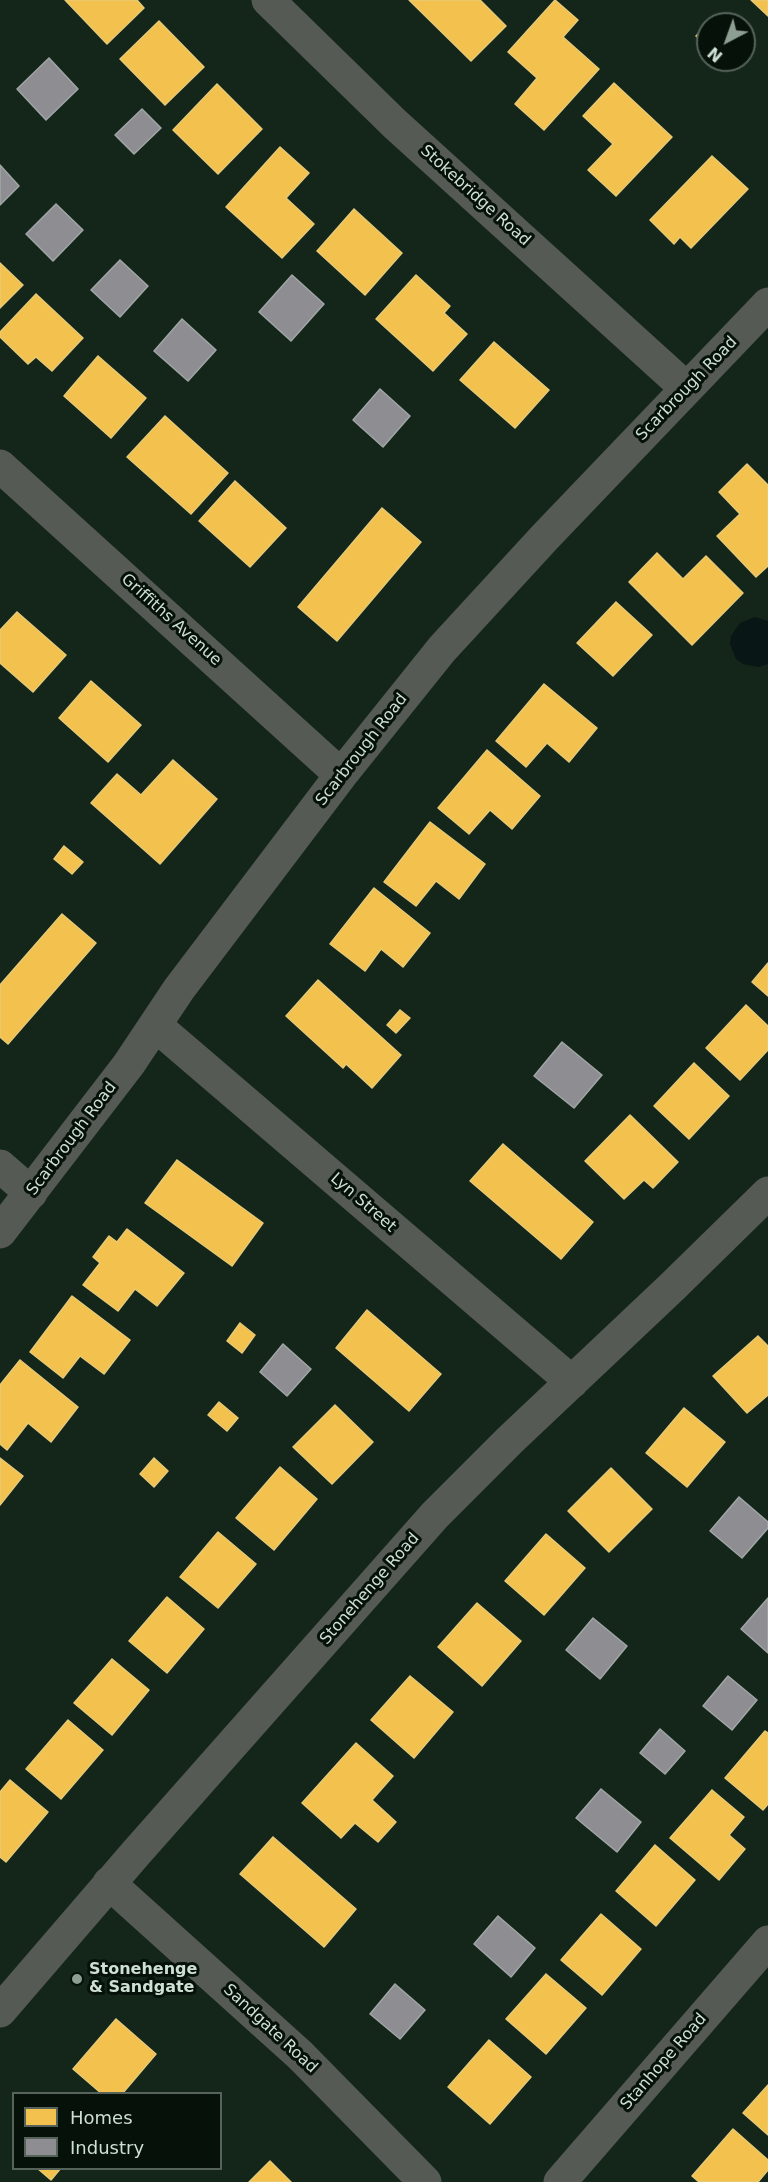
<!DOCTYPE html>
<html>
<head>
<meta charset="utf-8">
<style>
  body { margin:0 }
  #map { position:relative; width:768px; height:2182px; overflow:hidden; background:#14251a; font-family:"DejaVu Sans",sans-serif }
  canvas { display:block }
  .legend { position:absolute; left:12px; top:2092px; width:210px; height:78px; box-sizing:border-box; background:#051109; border:2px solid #55635a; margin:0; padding:8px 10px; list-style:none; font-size:18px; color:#cedfd3 }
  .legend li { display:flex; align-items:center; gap:12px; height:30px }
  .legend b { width:30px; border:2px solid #55635a }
  .north { position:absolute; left:696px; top:12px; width:60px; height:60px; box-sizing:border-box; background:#051109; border:2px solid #55635a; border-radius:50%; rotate:221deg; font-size:16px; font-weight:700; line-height:24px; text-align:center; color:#cedfd3 }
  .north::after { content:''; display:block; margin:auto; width:21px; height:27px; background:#8d9e92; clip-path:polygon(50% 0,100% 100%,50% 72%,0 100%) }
</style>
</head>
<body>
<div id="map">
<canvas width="768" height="2182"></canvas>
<ul class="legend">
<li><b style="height:16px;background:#f2c14e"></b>Homes</li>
<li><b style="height:16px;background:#8d8d92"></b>Industry</li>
</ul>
<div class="north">N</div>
</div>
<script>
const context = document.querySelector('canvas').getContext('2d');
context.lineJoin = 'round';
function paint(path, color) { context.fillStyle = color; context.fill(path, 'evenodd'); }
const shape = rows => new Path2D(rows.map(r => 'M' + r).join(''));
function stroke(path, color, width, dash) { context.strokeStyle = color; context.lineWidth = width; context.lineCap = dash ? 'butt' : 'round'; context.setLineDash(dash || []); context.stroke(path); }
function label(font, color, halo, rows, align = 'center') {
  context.font = font + ' "DejaVu Sans",sans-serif'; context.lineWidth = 6; context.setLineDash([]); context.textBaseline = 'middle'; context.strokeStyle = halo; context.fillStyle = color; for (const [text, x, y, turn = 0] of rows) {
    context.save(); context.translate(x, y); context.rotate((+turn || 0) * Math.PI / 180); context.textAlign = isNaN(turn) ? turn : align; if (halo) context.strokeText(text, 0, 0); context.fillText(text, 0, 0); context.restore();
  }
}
paint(shape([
  [755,617,768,621,768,664,759,667,743,664,736,659,730,644,731,636,740,623]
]), '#081615');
const homes = shape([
  [65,0,137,0,144,8,107,44,65,0],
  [409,0,480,0,506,26,471,61,409,0],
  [555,0,578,20,563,37,599,69,544,130,515,104,537,78,508,52,555,0],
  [751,0,768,0,768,16,751,0],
  [159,21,204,67,165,105,120,59,159,21],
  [711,21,714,24,708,24,708,42,705,45,696,36,711,21],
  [614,83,672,137,616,196,588,170,613,144,583,116,614,83],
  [217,84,262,129,218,174,173,130,217,84],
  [280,147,309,173,286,198,314,224,282,258,226,207,280,147],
  [712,156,748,189,691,248,680,237,674,244,650,220,712,156],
  [354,209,402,253,365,295,317,251,354,209],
  [0,263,23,285,0,308,0,263],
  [416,275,450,306,444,313,467,334,433,371,376,319,416,275],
  [36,294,83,338,52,371,36,357,28,364,0,337,0,332,36,294],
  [494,342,549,390,515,428,460,380,494,342],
  [98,356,146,398,111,438,64,396,98,356],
  [165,416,228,473,191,514,127,457,165,416],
  [747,464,768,485,768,566,756,577,717,536,740,514,719,492,747,464],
  [235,481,286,528,250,567,199,521,235,481],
  [382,508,421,542,337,641,298,607,382,508],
  [657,553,683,579,706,556,743,593,692,645,629,582,657,553],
  [616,602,652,635,613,676,577,643,616,602],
  [17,612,66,655,33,692,0,663,0,630,17,612],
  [91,681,141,725,108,762,59,718,91,681],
  [544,684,597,728,569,762,547,743,526,767,496,741,544,684],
  [487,750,540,796,512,829,490,810,469,834,438,808,487,750],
  [173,760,217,799,160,864,91,803,117,774,141,795,173,760],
  [430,822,485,864,459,899,436,881,416,906,384,882,430,822],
  [64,846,83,862,72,874,54,859,64,846],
  [374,888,430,933,403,967,381,949,365,971,330,944,374,888],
  [62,914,96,943,8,1044,0,1037,0,985,62,914],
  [768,963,768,996,752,982,768,963],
  [318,980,401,1055,372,1088,346,1064,343,1068,286,1016,318,980],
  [746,1005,768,1026,768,1050,740,1080,706,1048,746,1005],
  [400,1010,410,1018,396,1033,387,1025,400,1010],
  [694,1063,729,1096,689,1139,654,1106,694,1063],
  [630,1115,678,1162,653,1188,644,1180,624,1199,585,1161,630,1115],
  [503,1144,593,1222,561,1259,470,1181,503,1144],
  [177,1160,263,1223,232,1266,145,1203,177,1160],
  [127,1229,184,1273,157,1306,135,1289,118,1311,83,1285,100,1263,93,1257,109,1236,117,1242,127,1229],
  [72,1296,130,1340,104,1374,80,1356,63,1378,30,1352,72,1296],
  [367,1310,441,1374,409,1411,336,1348,367,1310],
  [240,1323,255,1335,242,1353,227,1341,240,1323],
  [758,1336,768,1346,768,1395,747,1413,713,1376,758,1336],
  [20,1360,78,1407,51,1442,28,1423,7,1450,0,1444,0,1385,20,1360],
  [219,1402,238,1418,227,1431,208,1415,219,1402],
  [335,1405,373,1442,332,1484,293,1447,335,1405],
  [684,1408,725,1442,687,1487,646,1453,684,1408],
  [0,1458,23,1476,0,1505,0,1458],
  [154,1458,168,1471,154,1487,140,1474,154,1458],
  [280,1467,317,1499,274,1550,236,1518,280,1467],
  [611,1468,652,1509,609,1552,568,1511,611,1468],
  [218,1532,256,1564,218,1608,180,1577,218,1532],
  [546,1534,585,1568,544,1615,505,1581,546,1534],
  [167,1597,204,1629,167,1673,129,1641,167,1597],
  [477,1603,521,1641,482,1686,438,1647,477,1603],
  [112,1659,149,1690,112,1735,74,1703,112,1659],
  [410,1676,453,1712,414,1758,371,1720,410,1676],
  [68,1720,103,1750,61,1799,26,1769,68,1720],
  [765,1731,768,1733,768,1804,763,1810,725,1778,765,1731],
  [356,1743,393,1776,372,1800,396,1822,378,1842,355,1823,341,1838,302,1803,356,1743],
  [10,1780,48,1812,6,1862,0,1857,0,1792,10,1780],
  [712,1790,744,1817,729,1835,745,1849,719,1880,670,1838,712,1790],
  [273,1837,356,1909,324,1947,240,1874,273,1837],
  [655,1845,695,1880,656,1926,616,1891,655,1845],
  [601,1914,641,1949,602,1995,561,1960,601,1914],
  [546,1974,586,2008,546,2054,506,2019,546,1974],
  [116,2019,156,2054,122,2094,102,2094,73,2069,116,2019],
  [489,2040,531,2077,490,2124,448,2087,489,2040],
  [768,2085,768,2135,743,2113,768,2085],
  [733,2129,768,2160,768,2170,758,2182,699,2182,692,2176,733,2129],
  [270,2161,291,2182,249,2182,270,2161],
  [37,2168,61,2168,51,2180,37,2168]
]);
paint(homes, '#f2c14e');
stroke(homes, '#e7ca76', 1.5);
const industry = shape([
  [49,58,78,89,46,120,17,89,49,58],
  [142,109,161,128,134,154,115,135,142,109],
  [0,165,19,186,0,205,0,165],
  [56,204,83,230,53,261,26,234,56,204],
  [120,260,148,286,120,317,91,290,120,260],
  [292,275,324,304,291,341,259,312,292,275],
  [182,319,216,350,188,381,154,351,182,319],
  [380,389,410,416,383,447,353,420,380,389],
  [562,1042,602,1075,574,1108,534,1076,562,1042],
  [283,1344,311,1369,287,1396,260,1372,283,1344],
  [739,1497,768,1522,768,1528,742,1558,710,1531,739,1497],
  [768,1598,768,1653,741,1629,768,1598],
  [593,1618,627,1646,600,1679,566,1650,593,1618],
  [728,1676,757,1700,732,1730,703,1706,728,1676],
  [660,1729,685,1751,665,1774,640,1753,660,1729],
  [601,1789,641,1822,617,1852,576,1818,601,1789],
  [498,1916,535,1948,511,1977,474,1944,498,1916],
  [395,1984,425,2010,400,2039,370,2014,395,1984]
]);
paint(industry, '#8d8d92');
stroke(industry, '#a0a6a6', 1.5);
stroke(shape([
  [268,0,395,124,686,388],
  [0,466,341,775],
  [155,1025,572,1382],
  [0,1166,31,1193],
  [0,1232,129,1064,179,989,341,775,442,649,545,537,768,304],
  [109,1883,300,2055,425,2182],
  [0,2011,136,1853,435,1515,510,1440,672,1287,768,1193],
  [560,2182,768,1942]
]), '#555a54', 33);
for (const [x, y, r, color] of [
  [77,1979,6,"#8d9e92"]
]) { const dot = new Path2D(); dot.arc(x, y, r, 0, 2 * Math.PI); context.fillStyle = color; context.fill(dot); stroke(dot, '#051109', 2); }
label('16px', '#cedfd3', '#051109', [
  ["Stokebridge Road",475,196,42],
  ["Scarbrough Road",687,389,-46],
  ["Griffiths Avenue",171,620,42],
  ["Scarbrough Road",362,750,-52],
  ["Scarbrough Road",72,1139,-53],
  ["Lyn Street",363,1203,41],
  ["Stonehenge Road",370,1589,-49],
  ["Sandgate Road",270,2029,43],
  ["Stanhope Road",664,2062,-49]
]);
label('bold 16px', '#cedfd3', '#051109', [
  ["Stonehenge",89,1970],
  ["& Sandgate",89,1988]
], 'left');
</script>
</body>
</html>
